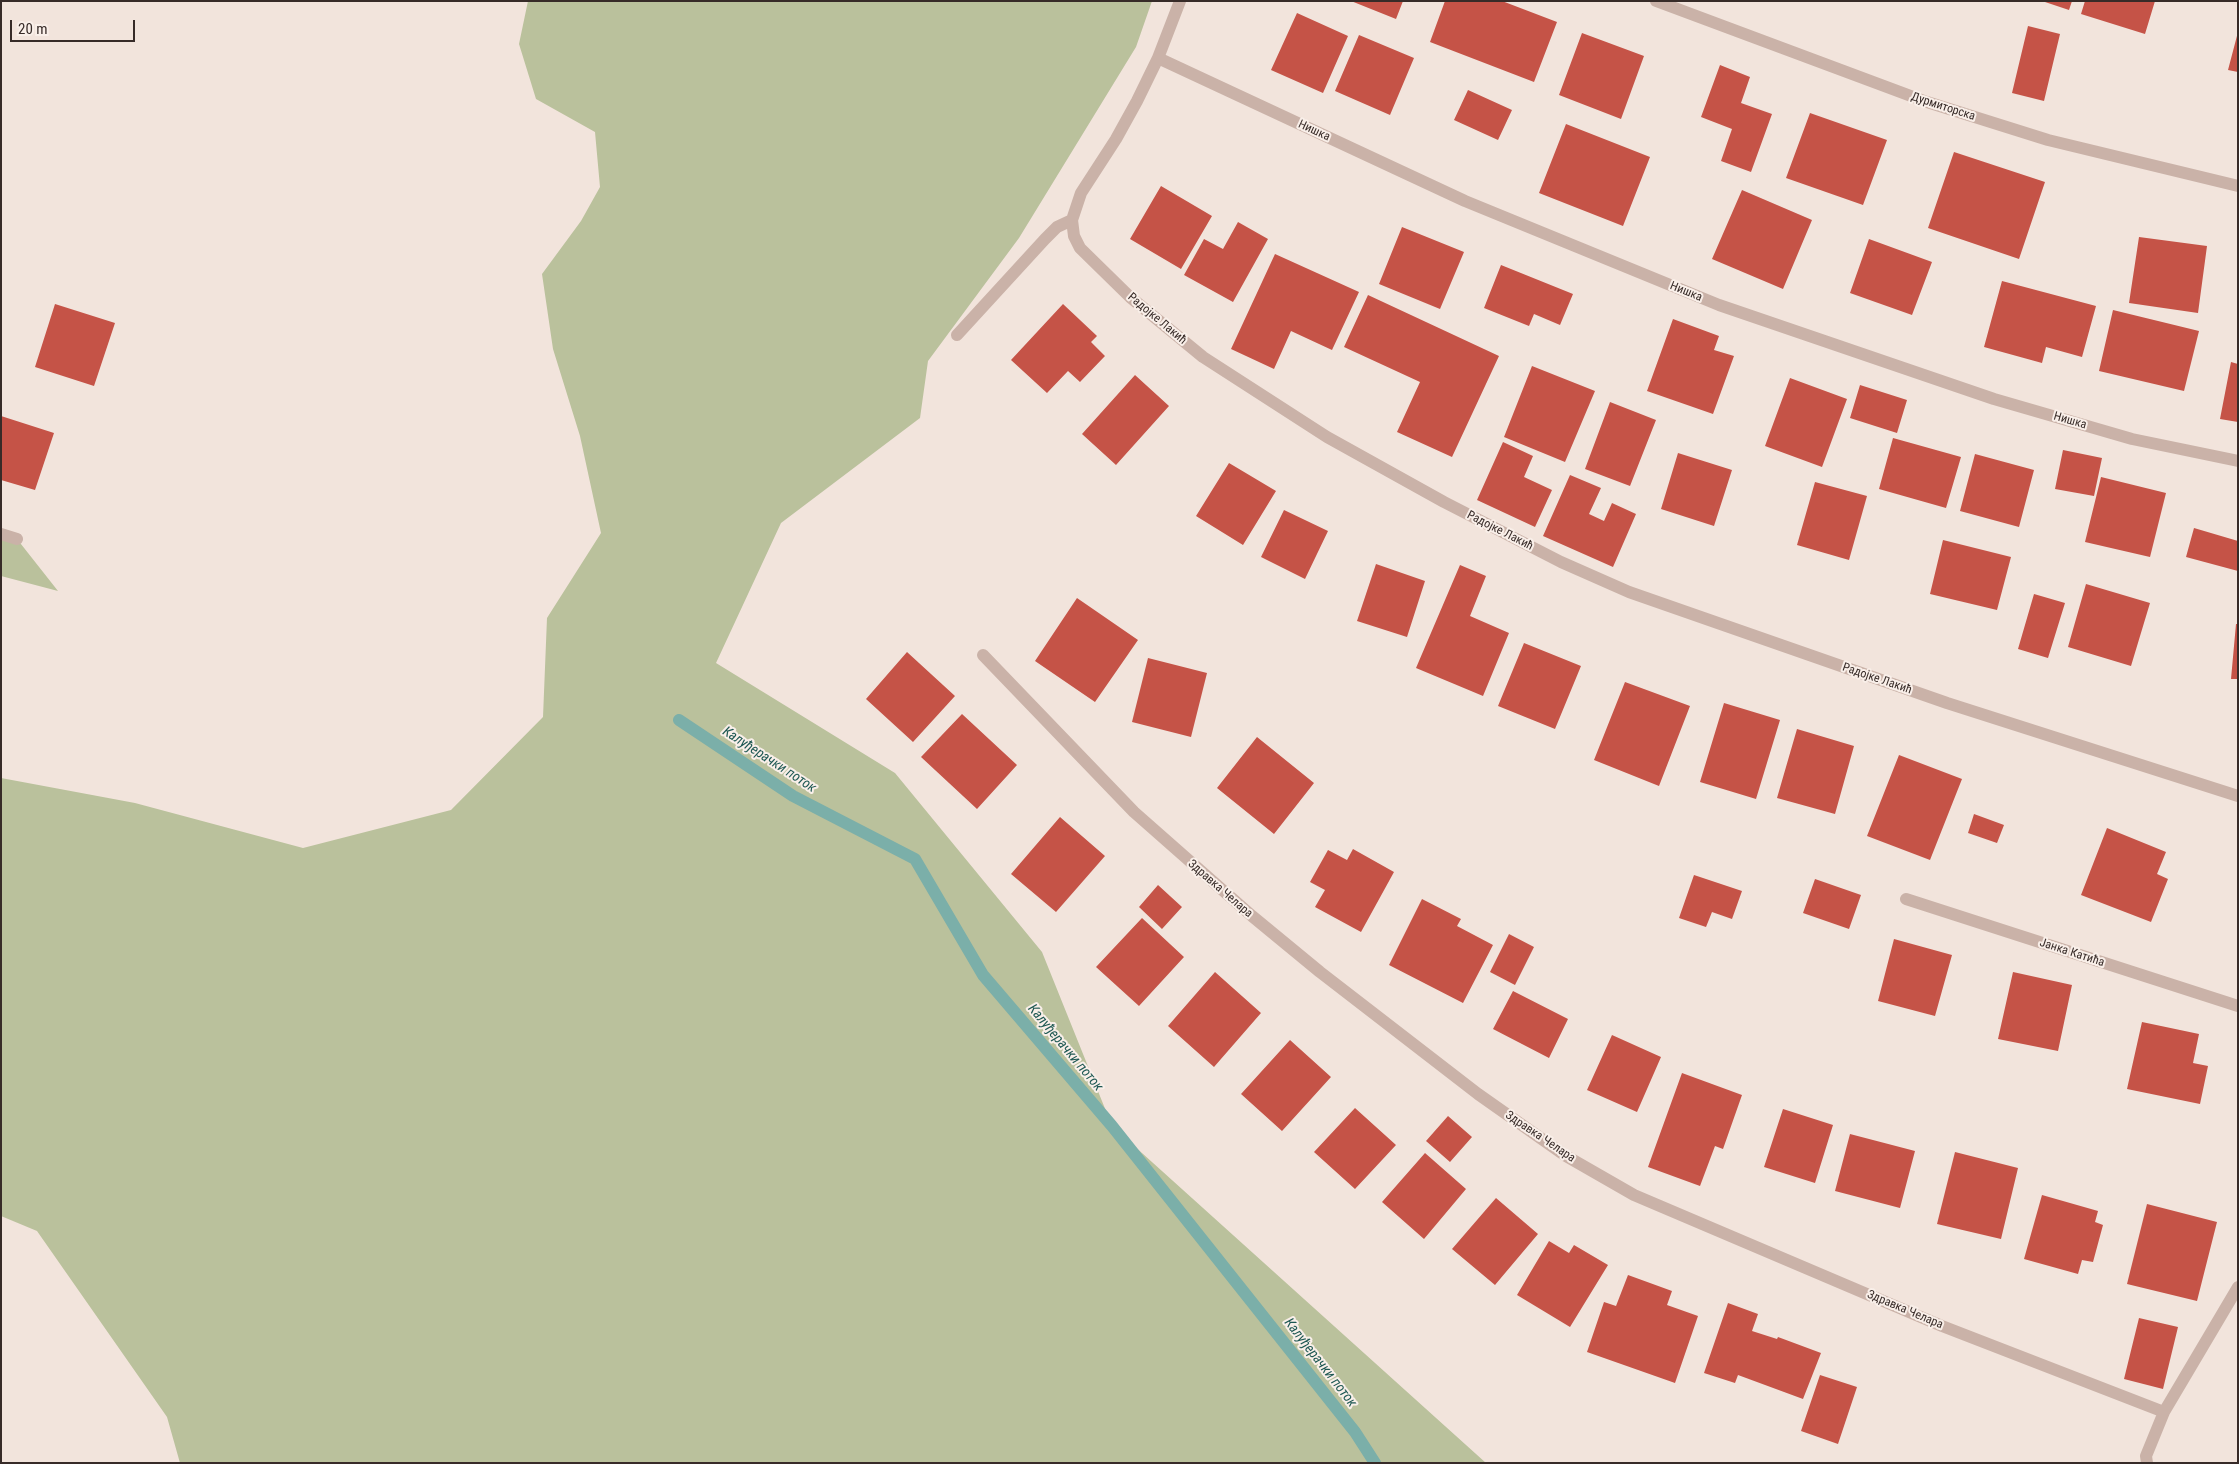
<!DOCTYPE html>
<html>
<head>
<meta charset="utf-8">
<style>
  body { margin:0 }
  #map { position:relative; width:2239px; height:1464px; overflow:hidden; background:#f2e4dc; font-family:"Roboto Condensed",sans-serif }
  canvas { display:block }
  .frame { position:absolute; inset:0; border:2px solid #372b28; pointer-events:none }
  .scale { position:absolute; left:10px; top:20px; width:125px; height:22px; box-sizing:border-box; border:2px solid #372b28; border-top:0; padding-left:6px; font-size:15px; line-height:18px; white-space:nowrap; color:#372b28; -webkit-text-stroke:4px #f9efe9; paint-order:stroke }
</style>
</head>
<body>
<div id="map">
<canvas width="2239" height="1464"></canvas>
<div class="frame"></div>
<div class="scale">20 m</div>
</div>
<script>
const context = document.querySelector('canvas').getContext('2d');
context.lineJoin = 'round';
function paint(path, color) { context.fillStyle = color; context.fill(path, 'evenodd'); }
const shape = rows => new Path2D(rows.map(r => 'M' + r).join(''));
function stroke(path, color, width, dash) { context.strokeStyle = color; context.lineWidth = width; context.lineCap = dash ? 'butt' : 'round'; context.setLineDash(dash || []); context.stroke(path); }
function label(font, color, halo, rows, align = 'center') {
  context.font = font + ' "Roboto Condensed",sans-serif'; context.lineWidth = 4; context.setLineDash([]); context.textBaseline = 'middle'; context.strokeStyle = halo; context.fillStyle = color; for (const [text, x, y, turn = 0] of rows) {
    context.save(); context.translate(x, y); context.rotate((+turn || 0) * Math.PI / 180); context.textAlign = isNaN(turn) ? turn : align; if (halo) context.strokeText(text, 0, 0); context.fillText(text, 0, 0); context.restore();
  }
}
paint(shape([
  [528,1,1152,1,1136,47,1019,238,928,361,920,418,781,523,716,663,895,773,1042,952,1112,1126,1486,1463,180,1463,167,1417,37,1231,1,1216,1,778,135,803,303,848,451,810,543,717,547,618,601,533,580,436,553,349,542,274,581,221,600,187,595,132,536,99,519,44],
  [1,534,17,539,58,591,1,576]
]), '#bac19c');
stroke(shape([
  [679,720,793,796,915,859,983,975,1112,1126,1355,1432,1375,1463]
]), '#7bafa9', 12);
paint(shape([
  [1351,1,1403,1,1396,19],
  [1445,1,1502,1,1557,22,1534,82,1430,42],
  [2042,1,2072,1,2069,10],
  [2085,1,2155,1,2145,34,2081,14],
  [1297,13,1348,36,1323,93,1271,70],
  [2028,26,2060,34,2044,101,2012,93],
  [2238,32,2238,72,2228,70],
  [1582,33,1644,56,1621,119,1559,95],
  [1359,35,1414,58,1390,115,1335,91],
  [1720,65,1750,77,1741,103,1772,114,1751,172,1721,161,1732,129,1701,117],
  [1468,90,1512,110,1498,140,1454,120],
  [1810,113,1887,140,1863,205,1786,178],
  [1566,124,1650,157,1623,226,1539,193],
  [1954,152,2045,182,2019,259,1928,228],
  [1161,186,1212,216,1181,269,1130,239],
  [1742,190,1812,220,1783,289,1712,259],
  [1238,222,1268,239,1233,302,1184,275,1204,239,1223,249],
  [1402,227,1464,252,1440,309,1379,284],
  [2139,237,2207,246,2198,313,2129,303],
  [1869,239,1932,262,1912,315,1850,293],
  [1275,254,1359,292,1332,350,1291,331,1274,369,1231,349],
  [1501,265,1573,294,1560,325,1534,314,1529,326,1484,308],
  [2002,281,2096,306,2082,357,2046,347,2042,363,1984,347],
  [1368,295,1499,356,1452,457,1397,432,1420,382,1344,347],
  [55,304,115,323,94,386,35,367],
  [1063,304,1097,336,1091,342,1105,356,1080,382,1068,371,1047,393,1011,360],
  [2113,310,2199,331,2184,391,2099,371],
  [1673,319,1719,336,1714,350,1734,356,1713,414,1647,391],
  [2231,362,2238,364,2238,422,2220,419],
  [1532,366,1595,391,1565,462,1504,437],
  [1135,375,1169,406,1116,465,1082,434],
  [1790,378,1847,399,1822,467,1765,446],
  [1860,385,1907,400,1897,433,1850,418],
  [1610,402,1656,420,1630,486,1585,469],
  [1,416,54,433,35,490,1,480],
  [1893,438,1961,457,1946,508,1879,489],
  [1503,442,1533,456,1524,477,1552,490,1535,527,1477,500],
  [2063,450,2102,458,2094,496,2055,489],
  [1678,453,1732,470,1714,526,1661,509],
  [1975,454,2034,470,2019,527,1960,511],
  [1229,463,1276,491,1243,545,1196,516],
  [1570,475,1601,488,1589,514,1604,521,1612,503,1636,514,1613,567,1543,536],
  [2101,477,2166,493,2150,557,2085,542],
  [1815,482,1867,496,1849,560,1797,545],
  [1284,510,1328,531,1305,579,1261,557],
  [2194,528,2238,541,2238,571,2186,557],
  [1943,540,2011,557,1997,610,1930,594],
  [1376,564,1425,581,1407,637,1357,621],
  [1460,565,1486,576,1470,616,1509,633,1483,696,1416,668],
  [2086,584,2150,603,2131,666,2068,647],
  [2034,594,2065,603,2048,658,2018,649],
  [1077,598,1138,640,1095,702,1035,661],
  [2236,624,2238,624,2238,679,2231,679],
  [1524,643,1581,666,1555,729,1498,706],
  [907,652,955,696,913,742,866,699],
  [1148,658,1207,673,1191,737,1132,722],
  [1625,682,1690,706,1659,786,1594,760],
  [1724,703,1780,720,1756,799,1700,782],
  [962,714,1017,765,977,809,921,757],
  [1797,729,1854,746,1835,814,1777,798],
  [1257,737,1314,783,1274,834,1217,788],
  [1899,755,1962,779,1930,860,1867,836],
  [1974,814,2004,825,1997,843,1968,833],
  [1060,817,1105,856,1056,912,1011,874],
  [2107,828,2166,852,2157,874,2168,879,2151,922,2081,895],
  [1353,849,1394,872,1361,932,1315,907,1325,890,1310,882,1328,850,1347,860],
  [1694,875,1742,891,1732,919,1712,912,1706,927,1679,918],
  [1815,879,1861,895,1849,929,1803,913],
  [1158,885,1182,907,1162,929,1139,907],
  [1422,899,1461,919,1457,926,1493,945,1463,1003,1389,965],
  [1142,918,1184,957,1139,1006,1096,967],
  [1509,934,1534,947,1515,985,1490,972],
  [1894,939,1952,955,1935,1016,1878,1001],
  [1215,972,1261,1013,1214,1067,1168,1026],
  [2013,972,2072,985,2058,1051,1998,1039],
  [1513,991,1568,1019,1549,1058,1493,1029],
  [2142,1022,2199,1034,2193,1063,2208,1066,2200,1104,2127,1089],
  [1612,1035,1661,1057,1637,1112,1587,1090],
  [1290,1040,1331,1077,1282,1131,1241,1094],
  [1682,1073,1742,1095,1723,1149,1715,1146,1700,1186,1648,1167],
  [1355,1108,1396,1145,1355,1189,1314,1152],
  [1783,1109,1833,1125,1815,1183,1764,1167],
  [1448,1116,1472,1137,1450,1162,1426,1141],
  [1850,1134,1915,1151,1900,1208,1835,1191],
  [1955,1152,2018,1168,2001,1239,1937,1224],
  [1425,1153,1466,1189,1424,1239,1382,1202],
  [2042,1195,2098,1211,2095,1222,2103,1225,2093,1262,2082,1260,2078,1274,2024,1259],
  [1496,1198,1538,1234,1495,1285,1452,1249],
  [2147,1204,2217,1222,2197,1301,2127,1284],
  [1549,1241,1569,1253,1574,1245,1608,1265,1570,1327,1517,1295],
  [1628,1275,1672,1291,1667,1305,1698,1316,1675,1383,1587,1352,1604,1302,1616,1306],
  [1728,1303,1758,1314,1752,1331,1777,1339,1778,1337,1821,1353,1803,1399,1738,1375,1735,1383,1704,1373],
  [2139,1318,2178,1327,2163,1389,2124,1379],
  [1820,1375,1857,1387,1838,1444,1801,1431]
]), '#c55347');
stroke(shape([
  [1180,1,1158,58,1137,101,1116,139,1081,193,1072,220,1074,236,1080,248,1130,297,1203,357,1327,437,1444,502,1561,562,1629,592,1947,703,2238,796],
  [1656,1,1927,102,2048,140,2238,186],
  [1158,58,1465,201,1719,305,1994,399,2132,439,2238,461],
  [957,335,1045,239,1057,227,1072,220],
  [1,534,17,539],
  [983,655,1134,812,1252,916,1320,972,1478,1094,1566,1156,1634,1195,1942,1326,2164,1412],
  [1906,899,2238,1006],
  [2147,1463,2146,1456,2164,1412,2238,1287]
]), '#cab2a8', 12);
label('12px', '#372b28', '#f9efe9', [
  ["Дурмиторска",1943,107,18],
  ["Нишка",1314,131,25],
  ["Нишка",1686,292,22],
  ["Радојке Лакић",1157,319,40],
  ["Нишка",2070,421,16],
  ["Радојке Лакић",1500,531,27],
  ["Радојке Лакић",1877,679,19],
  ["Здравка Челара",1220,889,41],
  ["Јанка Катића",2072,953,18],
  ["Здравка Челара",1540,1137,34],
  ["Здравка Челара",1905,1310,23]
]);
label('italic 14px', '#1e5853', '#f9efe9', [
  ["Калуђерачки поток",769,760,33],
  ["Калуђерачки поток",1065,1048,50],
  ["Калуђерачки поток",1320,1363,52]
]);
</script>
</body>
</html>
